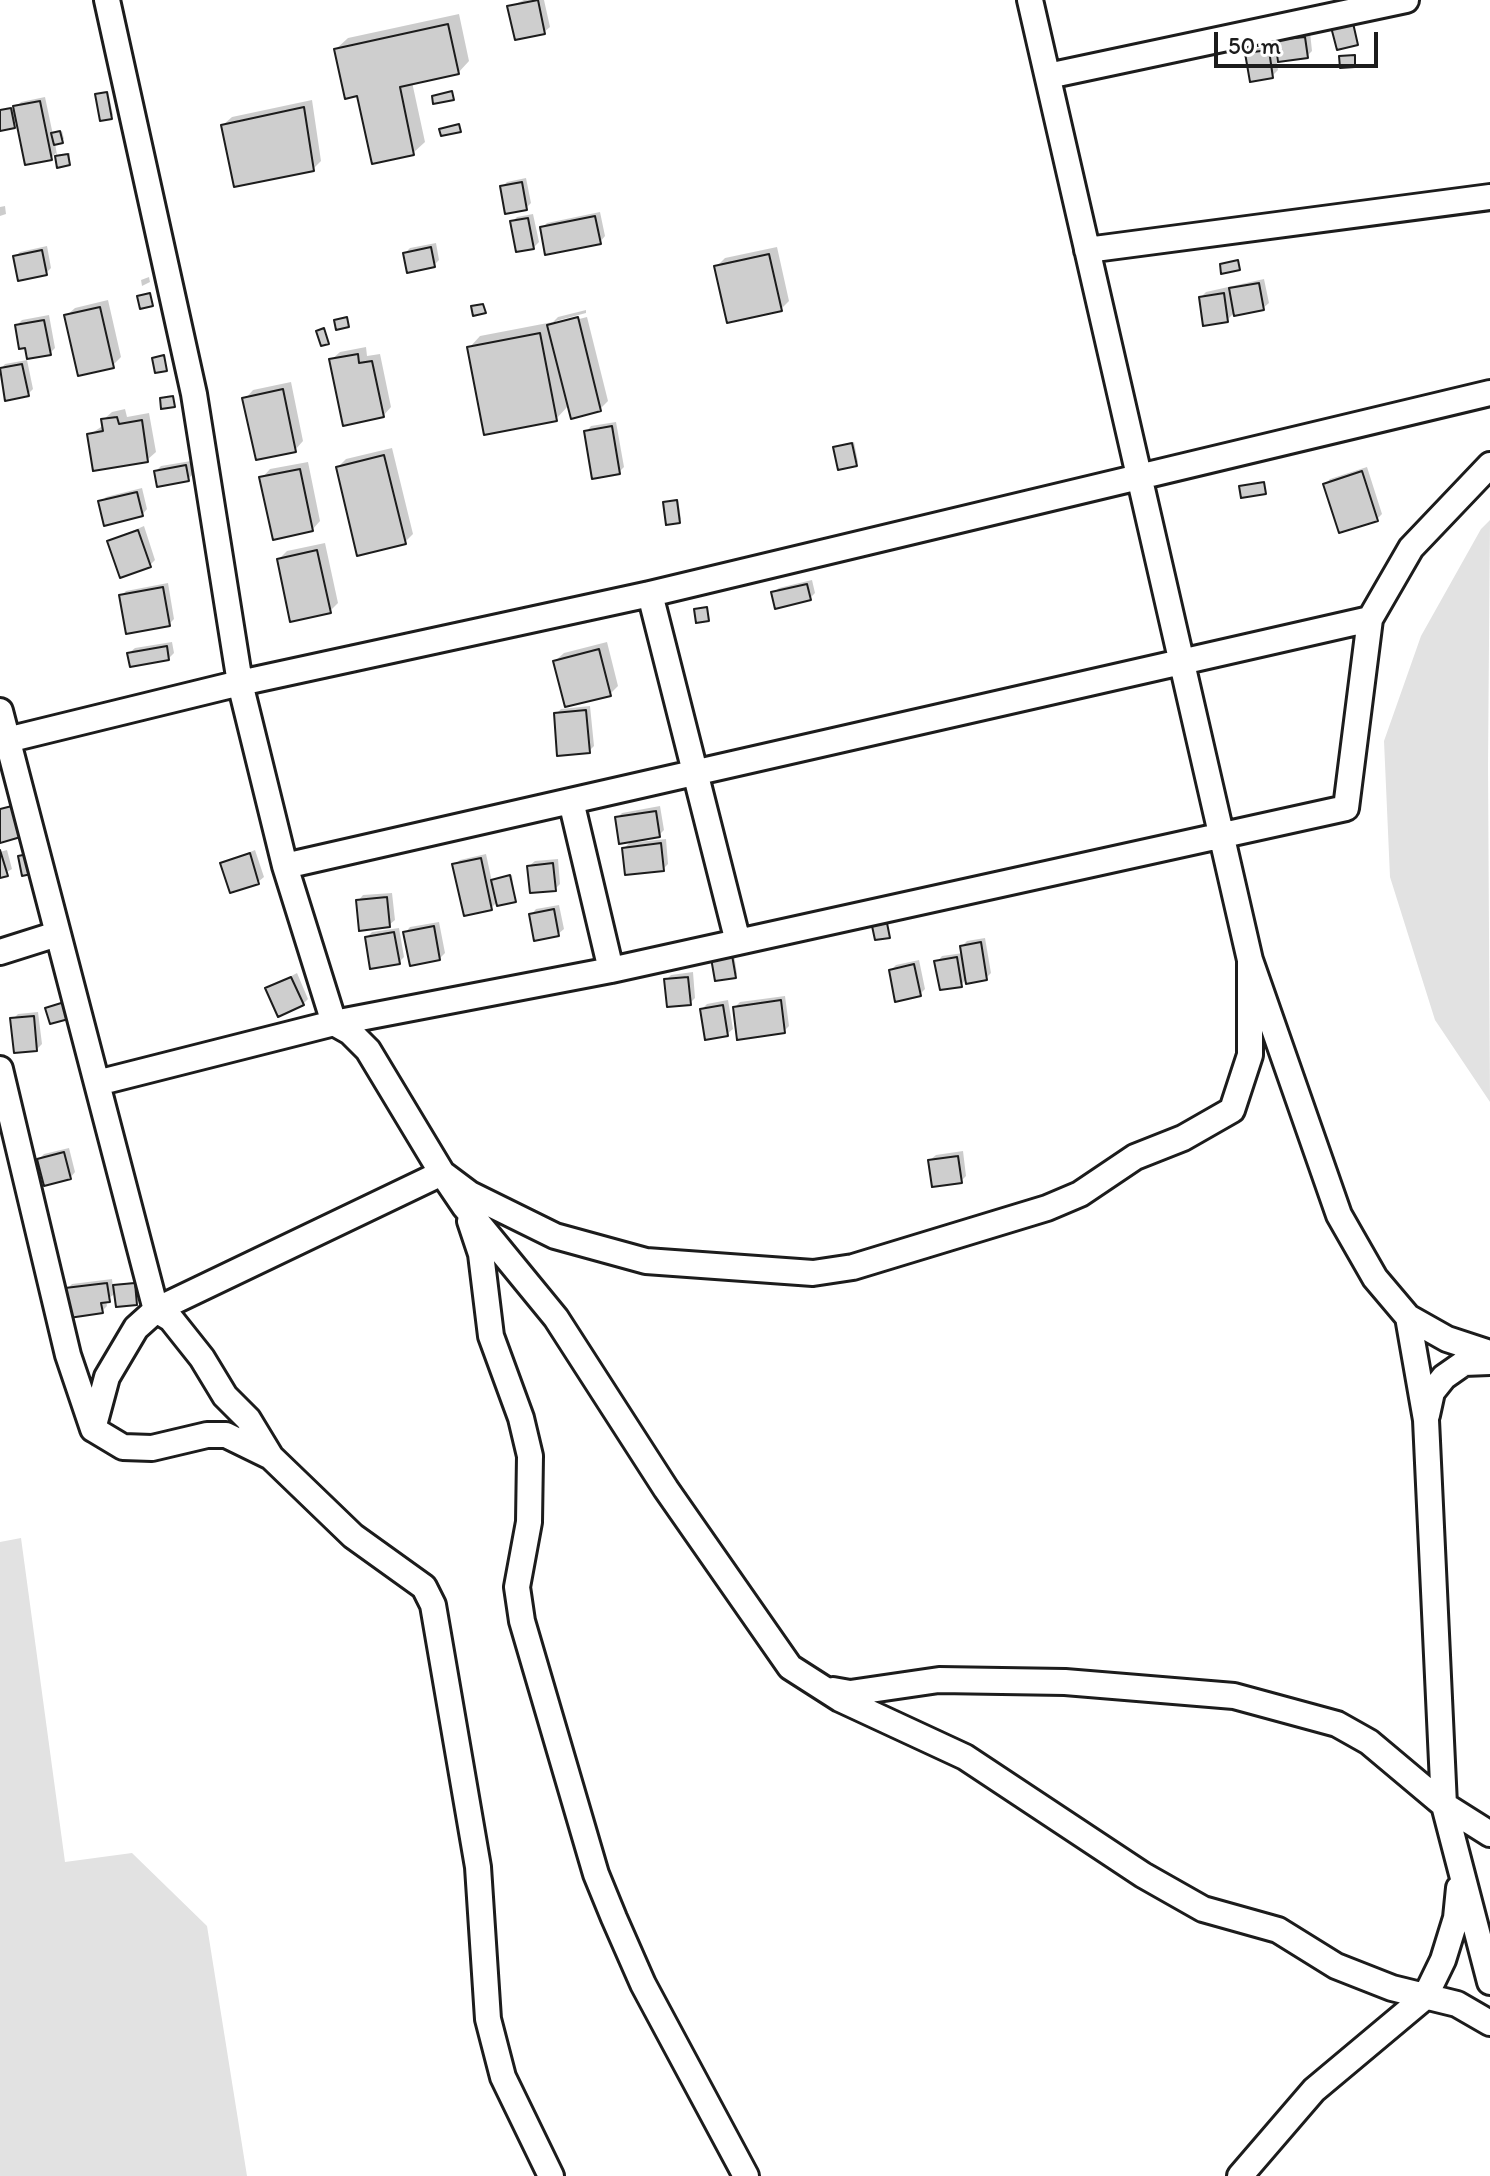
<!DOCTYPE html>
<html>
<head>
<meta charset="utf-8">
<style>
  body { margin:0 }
  #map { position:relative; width:1490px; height:2176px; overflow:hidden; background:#fff; font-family:Itim,sans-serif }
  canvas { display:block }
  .scale { position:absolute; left:1214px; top:32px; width:164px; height:36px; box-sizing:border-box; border:4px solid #1c1c1c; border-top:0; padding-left:10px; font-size:24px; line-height:28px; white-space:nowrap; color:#1c1c1c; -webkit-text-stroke:6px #fff; paint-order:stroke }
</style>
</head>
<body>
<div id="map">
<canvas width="1490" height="2176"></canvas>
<div class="scale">50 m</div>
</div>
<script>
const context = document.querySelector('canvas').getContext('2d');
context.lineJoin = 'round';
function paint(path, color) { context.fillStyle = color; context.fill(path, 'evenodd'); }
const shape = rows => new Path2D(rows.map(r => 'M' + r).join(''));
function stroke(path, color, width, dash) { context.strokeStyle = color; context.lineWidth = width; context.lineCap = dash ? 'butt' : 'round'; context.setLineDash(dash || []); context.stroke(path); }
paint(shape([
  [1490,520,1488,765,1490,1102,1435,1020,1390,877,1384,741,1421,636,1481,529],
  [21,1538,65,1862,132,1853,207,1926,247,2176,0,2176,0,1542]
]), '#e2e2e2');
paint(shape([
  [524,0,544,0,550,27,544,32,509,7],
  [459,14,469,61,458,73,412,82,425,142,413,153,359,93,336,49,348,38],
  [1354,22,1357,43,1334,28],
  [1310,32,1312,51,1307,56,1277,41,1283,36],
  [1274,46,1278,70,1272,76,1247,54,1253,49],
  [108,91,113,115,111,117,97,94],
  [45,97,53,135,62,131,64,139,55,143,57,155,70,153,69,164,58,166,56,153,51,158,18,122,0,129,0,110,13,110,21,102],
  [312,100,321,161,313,169,223,125,232,117],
  [526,178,531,203,526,208,502,187,507,182],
  [5,206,6,214,0,216,0,207],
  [600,212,605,236,600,242,542,228,547,223],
  [533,214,539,242,534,247,512,222,517,217],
  [436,243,439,260,434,265,405,253,410,248],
  [47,246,51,268,46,273,15,257,20,252],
  [777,247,789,301,781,309,716,267,725,258],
  [149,277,150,282,142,286,141,280],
  [1264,279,1269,303,1263,308,1233,314,1227,320,1201,297,1206,292],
  [108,300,121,357,112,366,66,316,75,308],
  [586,310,586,313,556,321,556,325,587,317,608,401,600,409,569,405,556,419,469,348,480,336,553,322,558,317],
  [49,315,55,348,50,353,26,346,17,325,22,320],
  [366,347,367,356,380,354,391,407,383,416,331,360,340,352],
  [27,360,33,389,28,394,6,399,0,370,5,364],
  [291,382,303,441,295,450,245,399,253,390],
  [125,409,127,417,149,413,156,452,147,460,89,435,104,425,103,420,112,412],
  [616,422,624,467,619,472,586,432,591,426],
  [854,442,858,462,856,464,835,448],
  [392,448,413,534,405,542,338,467,346,459],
  [191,461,193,474,188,479,156,471,161,466],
  [308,462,320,521,312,530,262,478,270,469],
  [1367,467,1382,514,1377,519,1325,484,1330,479],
  [142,488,147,509,142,515,101,502,106,497],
  [678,499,681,519,679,521,665,502],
  [144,526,155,560,150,565,109,541],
  [325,543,338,603,330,611,279,559,287,551],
  [812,580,815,593,810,598,773,593,779,588],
  [168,583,174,619,169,624,121,596,126,591],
  [172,642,174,653,169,658,129,653,135,648],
  [607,642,618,686,610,694,555,661,564,653],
  [590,706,594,746,589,751,556,714,561,709],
  [660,806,664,830,659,835,637,839,638,842,666,839,668,864,663,869,624,848,634,839,617,818,622,813],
  [7,850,12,869,0,876,0,852],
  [255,850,264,877,258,882,223,863],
  [486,854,492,882,512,875,515,900,498,901,491,908,454,865,460,860],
  [558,859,560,884,555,889,529,866,535,861],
  [392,893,395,920,389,925,358,901,363,895],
  [559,905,564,929,558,934,531,915,536,909],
  [439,922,445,953,439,959,405,933,410,927],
  [399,928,404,957,399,962,367,937,372,932],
  [985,938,991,973,986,978,967,978,961,985,937,962,942,956,963,953,962,946,967,941],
  [734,954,737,974,735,976,713,959],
  [919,960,925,989,920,994,891,970,896,965],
  [693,972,695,998,690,1003,666,980,671,975],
  [297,973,308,999,303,1004,267,989],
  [785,996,789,1026,784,1031,735,1007,740,1002],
  [728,1000,733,1029,727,1034,702,1009,707,1004],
  [38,1012,42,1044,37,1049,13,1019,18,1014],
  [69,1148,75,1172,70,1178,39,1159,44,1154],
  [963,1151,966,1176,961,1181,930,1160,936,1155],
  [112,1279,113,1288,117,1284,137,1282,139,1301,116,1293,106,1300,107,1306,102,1311,67,1289,72,1284]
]), '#0003');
const building = shape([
  [538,0,545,34,515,40,507,6,538,0],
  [1353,23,1358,45,1337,50,1331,27,1353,23],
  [448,24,459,74,400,87,414,155,372,164,357,96,345,99,334,49,448,24],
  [1305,37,1308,58,1278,62,1275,40,1305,37],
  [1269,50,1273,78,1250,82,1245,53,1269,50],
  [1355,55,1355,67,1340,68,1339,56,1355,55],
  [452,91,454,100,433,104,432,96,452,91],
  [107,92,112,119,100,121,95,94,107,92],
  [40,101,52,160,25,165,13,106,40,101],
  [304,107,314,171,234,187,221,125,304,107],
  [11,108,15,128,0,131,0,110,11,108],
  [459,124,461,132,441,136,439,129,459,124],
  [60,131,63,143,54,145,51,133,60,131],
  [68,154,70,165,57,168,55,156,68,154],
  [522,182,527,210,505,214,500,186,522,182],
  [595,216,601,244,545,255,540,227,595,216],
  [528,218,534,249,516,252,510,221,528,218],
  [431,247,435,267,407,273,403,253,431,247],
  [42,250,47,275,18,281,13,256,42,250],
  [769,254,782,311,727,323,714,266,769,254],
  [1238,260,1240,270,1221,274,1220,264,1238,260],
  [1259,283,1264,310,1234,316,1229,288,1259,283],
  [150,293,153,306,140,309,137,296,150,293],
  [1224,293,1228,322,1203,326,1199,297,1224,293],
  [483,304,486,313,473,316,471,306,483,304],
  [100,307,114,368,78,376,64,315,100,307],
  [347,317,349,327,336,330,334,320,347,317],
  [578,317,601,411,571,419,547,325,578,317],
  [44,320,51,355,27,359,25,348,19,349,15,325,44,320],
  [324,328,329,344,321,346,316,331,324,328],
  [540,333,557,421,484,435,467,347,540,333],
  [358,354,359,363,372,361,384,417,343,426,329,359,358,354],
  [164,355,167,371,155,373,152,358,164,355],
  [22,364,29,396,5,401,0,368,22,364],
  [283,389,296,452,256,460,242,398,283,389],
  [173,396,175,407,161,409,160,398,173,396],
  [117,417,119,424,142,420,148,462,93,471,87,434,103,431,101,419,117,417],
  [612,426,620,474,592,479,584,431,612,426],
  [852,443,857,466,838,470,833,447,852,443],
  [384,455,406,544,357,556,336,467,384,455],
  [186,465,189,481,157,487,154,471,186,465],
  [300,469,313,531,273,540,259,477,300,469],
  [1362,471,1378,521,1339,533,1323,484,1362,471],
  [1264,482,1266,494,1241,498,1239,486,1264,482],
  [137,492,143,516,104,526,98,501,137,492],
  [677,500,680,523,666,525,663,502,677,500],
  [138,530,151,567,120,578,107,541,138,530],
  [317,550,331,613,290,622,277,559,317,550],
  [807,584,811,600,775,609,771,592,807,584],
  [163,587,170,626,126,634,119,595,163,587],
  [707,607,709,621,696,623,694,609,707,607],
  [167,646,169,660,130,667,127,653,167,646],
  [599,649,611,696,565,707,553,661,599,649],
  [586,710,590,753,557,756,554,713,586,710],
  [16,805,24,836,0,843,0,809,16,805],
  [656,811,660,837,619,844,615,817,656,811],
  [661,843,664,871,625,875,622,848,661,843],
  [0,850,8,876,0,878,0,850],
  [33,853,36,873,22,876,18,856,33,853],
  [250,853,259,884,230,893,220,863,250,853],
  [481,858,492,910,464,916,452,864,481,858],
  [553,863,556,891,530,893,527,866,553,863],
  [510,875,516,902,497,906,491,880,510,875],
  [387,897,390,927,359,931,356,900,387,897],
  [554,909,559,936,534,941,529,914,554,909],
  [887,923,890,938,875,940,872,926,887,923],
  [434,926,440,960,410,966,403,932,434,926],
  [394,932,400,964,370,969,365,937,394,932],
  [981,942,987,980,966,984,960,946,981,942],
  [732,955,736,978,715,981,711,958,732,955],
  [957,957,962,987,940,990,934,961,957,957],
  [914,964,921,996,895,1002,889,970,914,964],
  [291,977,304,1005,278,1017,265,988,291,977],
  [688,977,691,1005,667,1007,664,979,688,977],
  [71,1000,76,1017,50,1024,45,1008,71,1000],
  [781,1000,785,1033,737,1040,733,1007,781,1000],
  [723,1005,728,1036,705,1040,700,1009,723,1005],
  [34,1016,37,1051,14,1053,10,1018,34,1016],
  [64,1152,71,1179,44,1186,37,1159,64,1152],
  [958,1156,962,1183,932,1187,928,1160,958,1156],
  [107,1283,110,1302,101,1303,103,1313,69,1318,65,1288,107,1283],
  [135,1283,137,1305,116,1307,113,1285,135,1283]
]);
paint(building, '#cecece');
stroke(building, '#1c1c1c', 2);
const street = shape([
  [107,0,194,394,240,683,285,866,334,1023,350,1032,368,1050,442,1173,470,1194,555,1236,646,1261,813,1273,853,1267,1047,1208,1080,1194,1135,1157,1183,1138,1232,1110,1250,1055,1250,960],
  [1030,0,1250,960,1339,1215,1375,1278,1408,1317,1426,1420,1444,1805,1490,1982],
  [1048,76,1406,0],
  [1087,250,1490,197],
  [650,594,738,942],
  [0,711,156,1310,171,1319,202,1358,225,1396,248,1419,271,1457,353,1536,424,1587,433,1605,478,1867,488,2019,503,2077,551,2176],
  [7,740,240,683,650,594,1490,393],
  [571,801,611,970],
  [285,866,1370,619],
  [0,952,57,934],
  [0,1069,68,1355,93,1429,123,1447,152,1448,207,1435,226,1435,271,1457],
  [97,1083,334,1023,611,970,1346,808,1370,619,1411,548,1490,465],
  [470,1221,481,1254,491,1336,521,1418,530,1456,529,1522,517,1587,522,1621,596,1874,614,1918,643,1984,746,2176],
  [1408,1317,1447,1339,1490,1353],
  [1427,1415,1432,1392,1444,1377,1464,1363,1490,1362],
  [93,1429,107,1377,136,1328,156,1310,442,1173,465,1207,556,1318,666,1489,790,1667,840,1699,965,1757,1143,1875,1203,1909,1278,1930,1336,1966,1392,1988,1457,2004,1490,2023],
  [833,1690,850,1693,939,1680,1065,1682,1234,1696,1337,1724,1369,1742,1444,1805,1490,1834],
  [1240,2176,1314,2090,1425,1997,1443,1960,1456,1918,1459,1888]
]);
stroke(street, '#1c1c1c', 30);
stroke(street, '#fff', 24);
</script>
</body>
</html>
